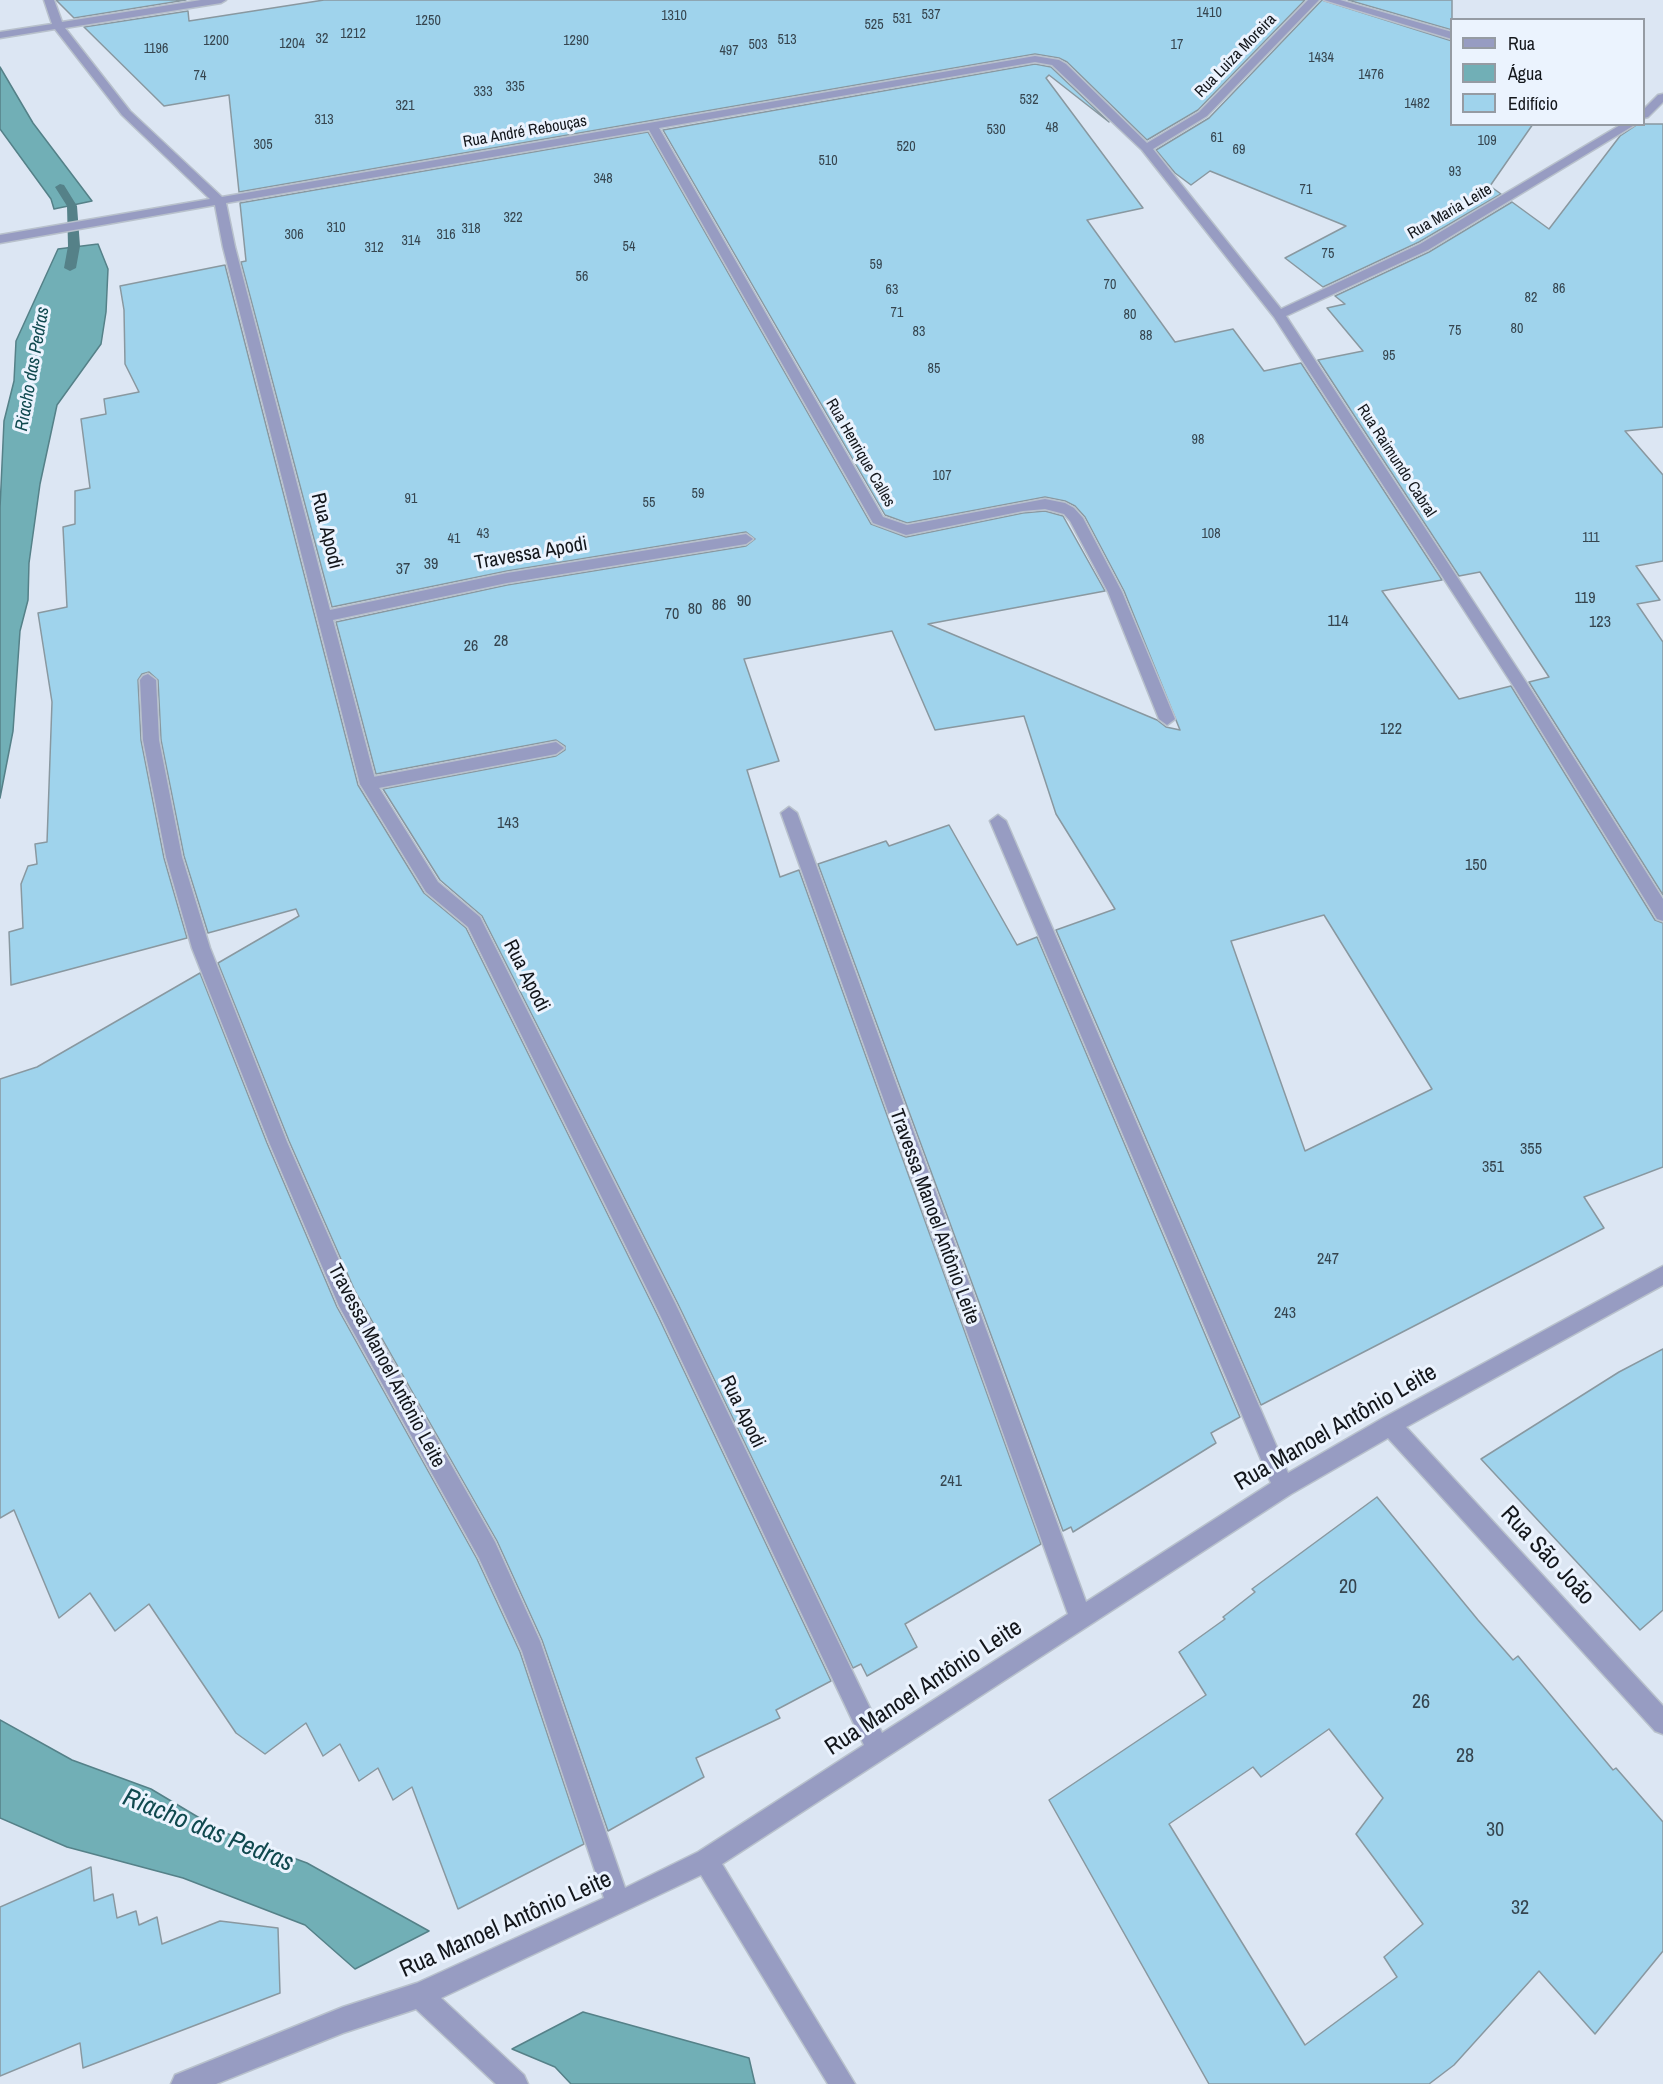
<!DOCTYPE html>
<html>
<head>
<meta charset="utf-8">
<style>
  body { margin:0 }
  #map { position:relative; width:1663px; height:2084px; overflow:hidden; background:#dce6f3; font-family:"Archivo Narrow",sans-serif }
  canvas { display:block }
  .legend { position:absolute; left:1450px; top:18px; width:195px; height:108px; box-sizing:border-box; background:#ebf3fe; border:2px solid #959ba3; margin:0; padding:8px 10px; list-style:none; font-size:18px; color:#13161b }
  .legend li { display:flex; align-items:center; gap:12px; height:30px }
  .legend b { width:30px; border:2px solid #959ba3 }
</style>
</head>
<body>
<div id="map">
<canvas width="1663" height="2084"></canvas>
<ul class="legend">
<li><b style="height:8px;background:#979cc2"></b>Rua</li>
<li><b style="height:16px;background:#71afb6"></b>Água</li>
<li><b style="height:16px;background:#9fd3ec"></b>Edifício</li>
</ul>
</div>
<script>
const context = document.querySelector('canvas').getContext('2d');
context.lineJoin = 'round';
function paint(path, color) { context.fillStyle = color; context.fill(path, 'evenodd'); }
const shape = rows => new Path2D(rows.map(r => 'M' + r).join(''));
function stroke(path, color, width, dash) { context.strokeStyle = color; context.lineWidth = width; context.lineCap = dash ? 'butt' : 'round'; context.setLineDash(dash || []); context.stroke(path); }
function label(font, color, halo, rows, align = 'center') {
  context.font = font + ' "Archivo Narrow",sans-serif'; context.lineWidth = 6; context.setLineDash([]); context.textBaseline = 'middle'; context.strokeStyle = halo; context.fillStyle = color; for (const [text, x, y, turn = 0] of rows) {
    context.save(); context.translate(x, y); context.rotate((+turn || 0) * Math.PI / 180); context.textAlign = isNaN(turn) ? turn : align; if (halo) context.strokeText(text, 0, 0); context.fillText(text, 0, 0); context.restore();
  }
}
const water = shape([
  [0,67,33,123,92,201,54,209,51,199,0,129,0,67],
  [98,244,108,269,106,312,101,344,57,405,40,484,29,563,28,600,20,631,13,731,0,798,0,508,4,421,14,381,16,341,58,249,98,244],
  [0,1720,72,1760,151,1789,223,1832,307,1863,429,1931,355,1969,305,1925,183,1878,67,1847,0,1818,0,1720],
  [583,2012,749,2058,755,2084,571,2084,555,2067,512,2049,583,2012]
]);
paint(water, '#71afb6');
stroke(water, '#558188', 1.5);
paint(shape([
  [60,184,64,185,77,206,80,246,76,268,70,271,64,268,68,246,67,206,55,187,60,184]
]), '#558188');
const building = shape([
  [56,0,186,0,74,18,56,0],
  [324,0,1305,0,1198,110,1147,140,1067,62,1059,58,1035,54,239,192,229,95,164,106,84,27,188,11,189,21,324,0],
  [1322,0,1452,41,1452,124,1533,124,1490,186,1501,194,1419,242,1323,287,1285,258,1346,226,1210,171,1191,185,1175,173,1156,150,1209,118,1322,0],
  [1348,0,1452,0,1452,30,1348,0],
  [1035,64,1051,67,1109,122,1049,75,1046,78,1143,208,1087,220,1175,342,1233,329,1264,371,1301,363,1442,580,1382,591,1459,699,1511,686,1655,920,1663,923,1663,1167,1584,1197,1604,1228,1261,1405,1056,930,1115,909,1056,814,1024,716,935,730,892,631,744,659,779,761,747,770,780,877,799,870,1041,1544,905,1624,917,1647,867,1676,861,1664,853,1668,677,1302,482,916,440,880,383,789,556,756,565,750,565,746,556,740,376,774,336,622,507,585,746,546,755,539,746,532,507,571,332,607,241,262,246,261,240,203,648,132,871,524,906,537,1023,513,1045,511,1063,516,1105,591,928,624,1157,720,1166,727,1180,730,1124,591,1085,517,1075,506,1065,501,1045,497,907,523,885,515,663,130,1035,64],
  [1324,915,1432,1089,1305,1151,1231,941,1324,915],
  [1638,124,1663,124,1663,427,1625,431,1663,475,1663,561,1636,566,1660,600,1637,604,1663,642,1663,895,1529,682,1549,677,1480,572,1459,576,1318,360,1363,351,1327,308,1345,304,1335,296,1429,252,1512,202,1549,229,1620,136,1638,124],
  [225,265,358,785,424,893,466,928,659,1318,831,1681,776,1710,780,1718,696,1758,704,1777,608,1831,542,1640,497,1541,355,1291,289,1141,218,963,299,916,296,909,208,933,184,856,161,740,158,680,149,672,142,674,138,680,141,740,164,858,187,938,11,985,9,932,23,928,21,884,28,866,37,864,35,844,47,842,52,702,38,613,67,607,63,527,75,524,75,491,90,488,81,419,106,414,104,399,139,392,125,364,124,310,120,286,225,265],
  [949,825,1017,945,1037,937,1240,1417,1211,1433,1216,1443,1073,1532,1071,1527,1063,1531,818,864,886,841,889,846,949,825],
  [200,973,267,1143,337,1307,477,1559,520,1652,584,1844,458,1909,412,1787,393,1800,378,1768,359,1781,340,1744,323,1756,306,1723,265,1754,236,1733,149,1604,115,1631,90,1593,59,1618,14,1510,0,1518,0,1079,37,1067,200,973],
  [1663,1349,1663,1610,1640,1630,1481,1459,1619,1372,1663,1349],
  [1377,1497,1478,1620,1513,1660,1518,1656,1613,1770,1616,1768,1663,1822,1663,1951,1595,2034,1539,1971,1454,2065,1429,2084,1209,2084,1049,1800,1206,1695,1179,1652,1225,1619,1223,1617,1255,1592,1252,1589,1377,1497],
  [1329,1729,1383,1798,1356,1834,1423,1924,1384,1957,1397,1977,1305,2045,1169,1824,1253,1767,1261,1777,1329,1729],
  [91,1867,94,1901,113,1894,117,1918,136,1911,139,1925,157,1917,162,1944,220,1921,278,1928,280,1993,83,2068,80,2043,0,2076,0,1907,91,1867]
]);
paint(building, '#9fd3ec');
stroke(building, '#8998a0', 1.5);
const service = shape([
  [556,742,564,748,556,754,368,790,360,784,368,778,556,742]
]);
const minor = shape([
  [44,0,54,0,62,22,201,0,226,0,221,3,65,28,130,111,222,197,1035,56,1059,60,1066,64,1147,143,1199,112,1308,0,1319,0,1207,116,1153,149,1281,309,1420,244,1622,124,1636,124,1428,250,1286,316,1526,682,1663,899,1663,921,1657,919,1516,690,1274,317,1142,150,1052,65,1035,62,659,128,883,517,907,525,1045,499,1065,503,1074,508,1083,518,1122,592,1175,719,1167,725,1159,719,1108,592,1070,521,1064,514,1045,509,1023,511,906,535,873,523,649,130,226,203,235,247,330,610,507,573,746,534,753,539,746,544,507,583,333,620,376,783,438,882,480,917,675,1303,882,1733,1068,1614,781,813,789,807,797,813,1086,1602,1271,1483,990,821,998,815,1006,821,1288,1473,1383,1418,1663,1266,1663,1285,1406,1427,1663,1706,1663,1734,1655,1731,1388,1438,1291,1494,722,1864,855,2084,828,2084,701,1875,441,1998,524,2075,528,2084,496,2084,416,2009,343,2033,216,2084,171,2084,175,2075,343,2007,417,1983,604,1898,522,1651,479,1558,339,1306,269,1142,192,948,166,857,143,740,140,680,143,676,148,674,156,680,159,740,182,857,210,948,287,1142,353,1292,495,1542,540,1641,625,1888,698,1852,864,1745,661,1317,468,927,426,892,360,784,223,247,215,205,0,243,0,235,210,199,122,115,55,29,0,38,0,32,52,24,44,0],
  [1324,0,1340,0,1452,32,1452,39,1324,0],
  [1663,94,1663,102,1648,117,1644,118,1644,109,1658,95,1663,94]
]);
stroke(service, '#b8c1cc', 3);
stroke(minor, '#b8c1cc', 3);
paint(service, '#979cc2');
paint(minor, '#979cc2');
label('14px', '#36454f', null, [
  ["1410",1209,13],
  ["537",931,15],
  ["1310",674,16],
  ["531",902,19],
  ["1250",428,21],
  ["525",874,25],
  ["1212",353,34],
  ["32",322,39],
  ["513",787,40],
  ["1200",216,41],
  ["1290",576,41],
  ["1204",292,44],
  ["503",758,45],
  ["17",1177,45],
  ["1196",156,49],
  ["497",729,51],
  ["1434",1321,58],
  ["1476",1371,75],
  ["74",200,76],
  ["335",515,87],
  ["333",483,92],
  ["532",1029,100],
  ["1482",1417,104],
  ["321",405,106],
  ["313",324,120],
  ["48",1052,128],
  ["530",996,130],
  ["61",1217,138],
  ["109",1487,141],
  ["305",263,145],
  ["520",906,147],
  ["69",1239,150],
  ["510",828,161],
  ["93",1455,172],
  ["348",603,179],
  ["71",1306,190],
  ["322",513,218],
  ["310",336,228],
  ["318",471,229],
  ["306",294,235],
  ["316",446,235],
  ["314",411,241],
  ["54",629,247],
  ["312",374,248],
  ["75",1328,254],
  ["59",876,265],
  ["56",582,277],
  ["70",1110,285],
  ["86",1559,289],
  ["63",892,290],
  ["82",1531,298],
  ["71",897,313],
  ["80",1130,315],
  ["80",1517,329],
  ["75",1455,331],
  ["83",919,332],
  ["88",1146,336],
  ["95",1389,356],
  ["85",934,369],
  ["98",1198,440],
  ["107",942,476],
  ["59",698,494],
  ["91",411,499],
  ["55",649,503],
  ["43",483,534],
  ["108",1211,534],
  ["111",1591,538],
  ["41",454,539]
]);
label('16px', '#13161b', '#ebf3fe', [
  ["Rua Luiza Moreira",1236,56,-46],
  ["Rua André Rebouças",525,132,-10],
  ["Rua Maria Leite",1450,212,-30],
  ["Rua Henrique Calles",860,453,60],
  ["Rua Raimundo Cabral",1396,461,57]
]);
label('16px', '#36454f', null, [
  ["39",431,565],
  ["37",403,570],
  ["119",1585,599],
  ["90",744,602],
  ["86",719,606],
  ["80",695,610],
  ["70",672,615],
  ["114",1338,622],
  ["123",1600,623],
  ["28",501,642],
  ["26",471,647],
  ["122",1391,730],
  ["143",508,824],
  ["150",1476,866],
  ["355",1531,1150],
  ["351",1493,1168],
  ["247",1328,1260],
  ["243",1285,1314],
  ["241",951,1482]
]);
label('italic 18px', '#10494f', '#ebf3fe', [
  ["Riacho das Pedras",33,369,-80]
]);
label('20px', '#13161b', '#ebf3fe', [
  ["Rua Apodi",326,531,76],
  ["Travessa Apodi",531,554,-10],
  ["Rua Apodi",526,976,63],
  ["Travessa Manoel Antônio Leite",934,1217,70],
  ["Travessa Manoel Antônio Leite",386,1366,62],
  ["Rua Apodi",742,1412,64]
]);
label('20px', '#36454f', null, [
  ["20",1348,1588],
  ["26",1421,1703],
  ["28",1465,1757],
  ["30",1495,1831],
  ["32",1520,1909]
]);
label('24px', '#13161b', '#ebf3fe', [
  ["Rua Manoel Antônio Leite",1336,1428,-30],
  ["Rua São João",1547,1556,47],
  ["Rua Manoel Antônio Leite",924,1688,-33],
  ["Rua Manoel Antônio Leite",506,1925,-24]
]);
label('italic 26px', '#10494f', '#ebf3fe', [
  ["Riacho das Pedras",208,1831,22]
]);
</script>
</body>
</html>
